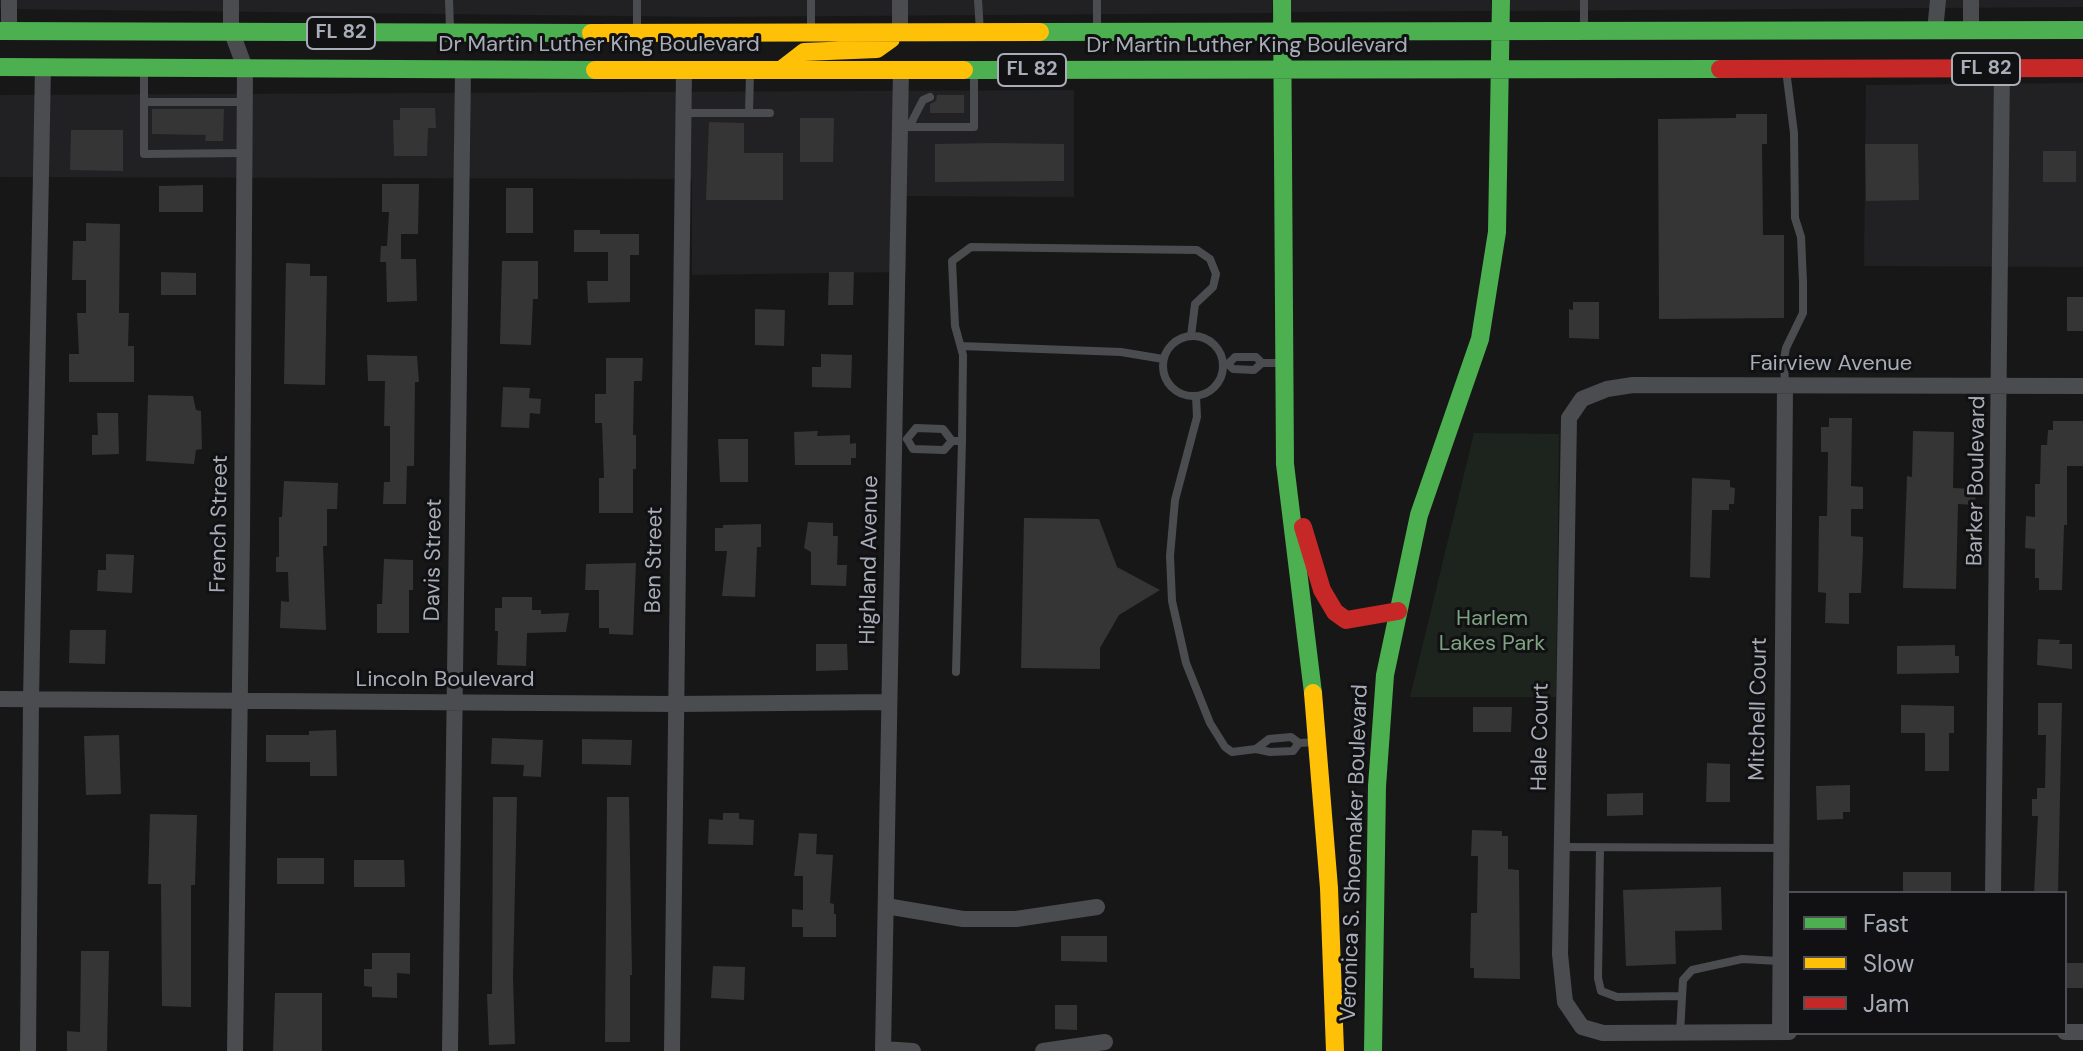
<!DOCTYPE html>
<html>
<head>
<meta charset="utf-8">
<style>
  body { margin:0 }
  #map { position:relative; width:2083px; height:1051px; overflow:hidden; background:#171717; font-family:"DM Sans",sans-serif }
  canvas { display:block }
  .legend { position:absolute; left:1787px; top:891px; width:280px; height:144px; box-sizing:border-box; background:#111113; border:2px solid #4d4f55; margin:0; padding:10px 14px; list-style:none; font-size:24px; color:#a8adb8 }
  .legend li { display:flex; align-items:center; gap:16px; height:40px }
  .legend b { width:40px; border:2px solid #4d4f55 }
</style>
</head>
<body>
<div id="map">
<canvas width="2083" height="1051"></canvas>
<ul class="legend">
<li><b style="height:10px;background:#4caf50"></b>Fast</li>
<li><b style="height:10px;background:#ffc107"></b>Slow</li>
<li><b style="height:10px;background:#c62828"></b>Jam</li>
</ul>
</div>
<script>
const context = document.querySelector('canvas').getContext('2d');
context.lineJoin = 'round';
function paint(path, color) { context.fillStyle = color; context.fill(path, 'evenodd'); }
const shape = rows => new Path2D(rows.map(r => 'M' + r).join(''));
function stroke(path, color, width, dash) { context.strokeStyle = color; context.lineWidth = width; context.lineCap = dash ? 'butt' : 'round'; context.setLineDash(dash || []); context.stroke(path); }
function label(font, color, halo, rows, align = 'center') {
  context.font = font + ' "DM Sans",sans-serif'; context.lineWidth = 6; context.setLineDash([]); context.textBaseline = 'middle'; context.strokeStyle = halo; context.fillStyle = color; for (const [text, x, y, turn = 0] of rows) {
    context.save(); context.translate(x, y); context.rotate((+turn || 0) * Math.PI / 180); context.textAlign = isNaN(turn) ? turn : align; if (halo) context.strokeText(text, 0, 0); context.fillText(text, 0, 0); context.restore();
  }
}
paint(shape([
  [0,0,1273,0,1272,13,710,17,0,9],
  [1291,0,1491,0,1491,11,1291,12],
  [1510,0,2083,0,2083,7,1510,11],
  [2083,83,2083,267,1864,266,1866,85],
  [1074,90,1074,197,907,196,906,272,692,275,692,179,0,177,0,95]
]), '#212123');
paint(shape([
  [1474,433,1559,434,1556,697,1410,697]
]), '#1d241e');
paint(shape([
  [937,95,964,95,964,113,930,113,930,104,936,101],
  [400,108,435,108,436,128,428,128,427,156,394,156,393,120,400,120],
  [152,109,224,109,223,141,205,141,206,135,152,134],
  [1736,114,1767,114,1767,144,1762,144,1763,235,1784,235,1784,318,1659,319,1658,119,1736,118],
  [800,118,834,118,833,162,800,162],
  [709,122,744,123,744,153,783,153,783,200,706,200],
  [71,130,123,130,123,171,70,170],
  [995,143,1064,144,1064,181,935,182,935,144],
  [1865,144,1918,144,1919,200,1866,201],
  [2043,151,2076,151,2076,182,2043,182],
  [382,184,419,184,418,234,401,234,401,259,416,259,417,301,387,302,386,262,380,262,381,246,387,246,389,212,382,212],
  [203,185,203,212,159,212,159,186],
  [506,188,533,188,533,233,506,233],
  [86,223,120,224,119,313,129,313,128,346,134,346,134,382,69,382,69,354,79,354,77,313,86,313,86,280,72,280,73,241,86,241],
  [574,230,600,230,600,234,639,234,639,255,630,255,630,302,588,303,587,281,608,281,608,252,574,252],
  [502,261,538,261,538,299,533,299,531,345,500,344],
  [286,263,310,264,310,276,327,276,325,385,284,384],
  [161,272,196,273,196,295,161,295],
  [829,272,854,272,853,305,828,305],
  [2067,297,2083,297,2083,331,2067,331],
  [1573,302,1599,302,1599,339,1569,338,1569,309,1573,310],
  [755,309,785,310,784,346,755,345],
  [821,354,852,355,851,388,812,387,812,367,821,367],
  [367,355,417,356,419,382,415,382,414,466,407,466,406,504,383,504,384,482,390,482,390,426,384,426,385,381,368,381],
  [606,358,643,358,642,381,634,381,633,435,636,435,636,469,633,469,633,513,599,513,599,478,604,478,602,423,595,423,595,394,606,394],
  [503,387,530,388,529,398,541,399,540,414,530,413,529,428,501,427],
  [148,395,193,396,196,410,201,411,202,449,196,450,194,464,146,461],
  [97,413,118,413,119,454,92,455,92,435,98,435],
  [1829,418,1852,418,1851,486,1863,487,1863,509,1851,509,1851,536,1863,537,1863,550,1861,593,1849,593,1849,624,1825,623,1826,593,1818,592,1819,516,1827,516,1828,452,1821,452,1821,427,1829,427],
  [2053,421,2083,421,2083,466,2067,466,2067,525,2064,525,2062,590,2039,590,2039,578,2035,578,2035,549,2025,548,2026,516,2035,517,2035,484,2040,484,2041,445,2047,445,2048,430,2053,430],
  [818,431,817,436,850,435,850,444,856,443,856,458,851,458,851,465,795,465,794,432],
  [1913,431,1954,432,1953,488,1976,489,1975,505,1958,504,1956,589,1903,588,1907,476,1912,477],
  [718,439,748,439,748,482,720,482],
  [1692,478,1730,480,1730,487,1735,488,1734,504,1729,504,1729,510,1712,510,1710,578,1690,577],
  [284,481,338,483,337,509,327,509,327,546,323,546,326,630,280,628,281,601,289,602,288,572,276,572,276,557,279,557,279,517,282,517],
  [1024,518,1099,519,1117,567,1160,590,1119,615,1100,648,1100,669,1021,668],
  [808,522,833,523,833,536,838,536,837,565,847,565,846,586,811,585,811,552,804,548],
  [761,524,761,547,757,547,755,597,722,596,727,551,715,551,715,528,723,528,723,525],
  [106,554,134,555,132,593,97,591,98,570,106,570],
  [384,559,413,560,413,590,409,590,409,633,377,633,377,604,382,604],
  [636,563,633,635,609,634,609,628,599,628,599,590,585,590,586,564],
  [502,597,532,597,532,610,541,610,541,614,569,613,566,632,527,633,526,666,497,665,498,631,495,631,495,608,502,608],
  [70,630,106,630,105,664,69,663],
  [2038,639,2060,640,2059,644,2072,644,2072,669,2037,665],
  [816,644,847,644,848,670,816,671],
  [1955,645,1955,656,1959,656,1959,673,1897,674,1897,646],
  [2038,703,2062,703,2058,893,2034,893,2038,816,2032,816,2032,799,2037,799,2037,788,2045,788,2046,735,2038,735],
  [1901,705,1954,706,1954,733,1949,733,1949,771,1925,771,1925,733,1901,733],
  [1473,707,1512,707,1511,732,1473,732],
  [336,730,337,776,310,776,310,762,266,762,266,735,309,735,309,731],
  [119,735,121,794,86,795,84,736],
  [492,738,543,740,541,777,523,776,524,765,491,764],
  [582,739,632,740,631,765,582,764],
  [1707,763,1730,764,1730,802,1706,802],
  [1850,785,1850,812,1843,812,1843,819,1817,820,1816,786],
  [1643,793,1643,815,1607,816,1607,794],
  [493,797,517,797,513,977,515,1044,489,1045,487,994,492,994],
  [607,797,629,797,632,975,630,975,630,1042,605,1042],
  [723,813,739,813,739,819,754,820,753,845,708,844,709,819,723,820],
  [150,814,197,815,195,885,191,885,191,1007,162,1006,161,884,148,884],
  [1472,830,1502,831,1502,836,1508,836,1508,869,1519,870,1520,979,1474,978,1474,968,1470,968,1471,913,1477,913,1478,856,1471,856],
  [799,833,817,834,816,854,833,855,830,903,834,904,834,914,836,914,836,937,803,937,803,927,792,927,792,909,803,910,803,876,794,876],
  [277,858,324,858,324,884,277,884],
  [354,860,404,860,405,887,354,887],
  [1903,872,1951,872,1951,893,1903,893],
  [1721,887,1722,930,1675,931,1676,964,1626,966,1623,890],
  [1061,936,1107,936,1107,962,1061,961],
  [81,951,109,951,107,1051,67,1051,67,1031,80,1032],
  [372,953,410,953,410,974,397,973,397,998,372,997,372,987,364,986,364,969,372,969],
  [2065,963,2083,963,2083,988,2065,988],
  [713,966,745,967,744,1000,711,998],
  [275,993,322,993,322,1051,273,1051],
  [1055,1005,1077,1005,1077,1030,1055,1029]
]), '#353536');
stroke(shape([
  [449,0,450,28],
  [811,0,811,31],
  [978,0,980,31],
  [1097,0,1097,31],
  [1584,0,1584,27],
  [637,29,637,0],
  [144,69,144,154,245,153],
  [144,102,245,102],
  [684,113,770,113],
  [749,113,750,73],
  [900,127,974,127,974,74],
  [909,127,923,100,930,97],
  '1163 366a30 30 0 1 1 60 0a30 30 0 1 1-60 0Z',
  [961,346,1121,352,1163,359],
  [1223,363,1228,364,1233,369,1254,370,1262,363],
  [1228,364,1235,357,1256,357,1262,363,1282,363],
  [1785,387,1784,359,1786,348,1803,313,1803,282,1801,237,1795,218,1794,133,1786,70],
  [1196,396,1197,417,1175,500,1170,556,1172,601,1186,663,1210,723,1225,747,1232,752,1256,749,1270,752,1293,751,1299,743],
  [907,439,916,428,943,429,952,441,962,441,956,672],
  [907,439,913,449,944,450,952,441],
  [962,441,963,355,955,326,952,261,971,247,1197,250,1210,259,1216,274,1213,287,1195,304,1191,336],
  [1256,749,1269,739,1291,737,1299,743,1318,742],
  [1561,847,1780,848],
  [1600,848,1598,978,1601,991,1617,997,1682,996],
  [1680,1033,1683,980,1692,970,1742,959,1779,961]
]), '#4b4c50', 8);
stroke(shape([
  [231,0,231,30,245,68,242,536,235,1051],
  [9,31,9,0],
  [1935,31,1938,0],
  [1971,31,1971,0],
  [900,33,900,0],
  [0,699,676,704,889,702],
  [1993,893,2002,69],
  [886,906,963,919,1016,919,1097,907],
  [1780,1032,1785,387],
  [1789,1032,1603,1033,1582,1027,1565,1002,1560,954,1569,418,1582,399,1607,389,1633,385,2083,386],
  [2065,1032,2083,1032],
  [883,1049,913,1051],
  [28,1051,31,700,43,67],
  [450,1051,463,70],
  [672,1051,684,70],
  [883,1051,901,70],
  [1043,1051,1105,1042]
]), '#4b4c50', 16);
stroke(shape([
  [1282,0,1285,464,1313,693],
  [0,31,591,33],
  [1040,32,2083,30],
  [0,67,595,70],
  [964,70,1720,69],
  [1373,1051,1377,786,1385,675,1419,515,1480,339,1497,232,1501,0]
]), '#4caf50', 18);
stroke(shape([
  [591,33,1040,32],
  [782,69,804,52,877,49,891,39],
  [595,70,964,70],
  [1313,693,1329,888,1335,1051]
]), '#ffc107', 18);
stroke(shape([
  [1720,69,2083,68],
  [1303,527,1322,590,1335,612,1346,620,1398,611]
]), '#c62828', 18);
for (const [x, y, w] of [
  [341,33,68],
  [1986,69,68],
  [1032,70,68]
]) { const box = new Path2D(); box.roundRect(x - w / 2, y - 16, w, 32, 6); context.fillStyle = '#111113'; context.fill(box); stroke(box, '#a8adb8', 2); }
label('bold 20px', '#a8adb8', null, [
  ["FL 82",341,33],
  ["FL 82",1986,69],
  ["FL 82",1032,70]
]);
label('22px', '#a8adb8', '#111113', [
  ["Dr Martin Luther King Boulevard",599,45],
  ["Dr Martin Luther King Boulevard",1247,46],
  ["Fairview Avenue",1831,364],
  ["Barker Boulevard",1977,481,-89],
  ["French Street",220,524,-89],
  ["Davis Street",434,560,-89],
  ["Ben Street",655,560,-89],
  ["Highland Avenue",870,560,-89],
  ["Lincoln Boulevard",445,680],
  ["Mitchell Court",1759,709,-89],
  ["Hale Court",1541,737,-89],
  ["Veronica S. Shoemaker Boulevard",1355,853,-88]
]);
label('22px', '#7fa381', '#111113', [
  ["Harlem",1492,619],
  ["Lakes Park",1492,644]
]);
</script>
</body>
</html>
